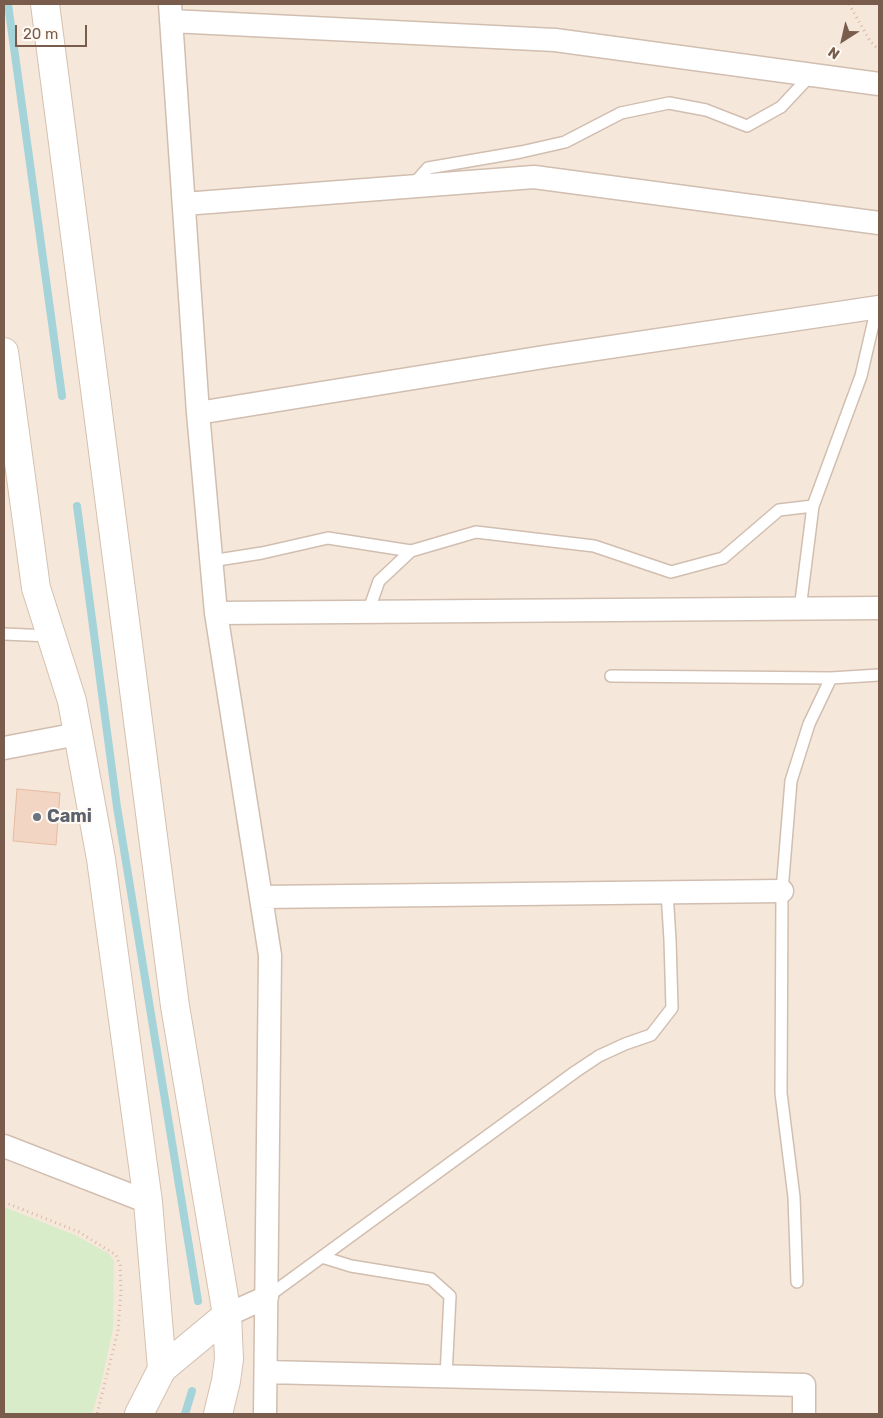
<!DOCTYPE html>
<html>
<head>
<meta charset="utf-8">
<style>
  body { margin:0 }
  #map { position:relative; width:883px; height:1418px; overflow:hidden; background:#fdf6ec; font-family:Rubik,sans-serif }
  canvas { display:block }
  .frame { position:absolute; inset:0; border:5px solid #7a5c4d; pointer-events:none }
  .north { position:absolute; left:818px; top:15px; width:50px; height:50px; -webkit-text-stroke:4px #fffaf3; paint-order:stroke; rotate:215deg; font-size:14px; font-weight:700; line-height:20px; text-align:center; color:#7a5c4d }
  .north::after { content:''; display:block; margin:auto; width:18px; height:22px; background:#7a5c4d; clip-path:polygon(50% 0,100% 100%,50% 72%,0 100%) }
  .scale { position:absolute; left:15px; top:25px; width:72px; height:22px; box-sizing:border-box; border:2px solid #7a5c4d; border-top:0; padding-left:6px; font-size:15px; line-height:18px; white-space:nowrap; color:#7a5c4d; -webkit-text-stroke:4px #fffaf3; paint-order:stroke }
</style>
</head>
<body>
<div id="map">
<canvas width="883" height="1418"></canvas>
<div class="frame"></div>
<div class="north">N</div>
<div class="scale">20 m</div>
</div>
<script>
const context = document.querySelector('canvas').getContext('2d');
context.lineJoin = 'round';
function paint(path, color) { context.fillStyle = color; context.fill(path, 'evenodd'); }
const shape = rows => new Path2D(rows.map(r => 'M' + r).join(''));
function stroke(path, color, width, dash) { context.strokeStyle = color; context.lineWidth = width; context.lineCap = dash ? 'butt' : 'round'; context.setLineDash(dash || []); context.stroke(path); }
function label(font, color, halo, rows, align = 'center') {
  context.font = font + ' Rubik,sans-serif'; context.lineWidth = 4; context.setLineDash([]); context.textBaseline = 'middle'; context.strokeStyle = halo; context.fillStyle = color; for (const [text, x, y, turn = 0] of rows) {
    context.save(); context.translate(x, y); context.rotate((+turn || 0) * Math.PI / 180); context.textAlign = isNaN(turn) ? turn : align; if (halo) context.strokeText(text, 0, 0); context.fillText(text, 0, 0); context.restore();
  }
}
paint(shape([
  [4,4,879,4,879,1414,4,1414]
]), '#f5e8da');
paint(shape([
  [4,1207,75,1235,109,1254,114,1261,113,1329,102,1380,92,1414,4,1414]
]), '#d8ecc9');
stroke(shape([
  [8,4,62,396],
  [77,506,117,807,198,1301],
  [185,1414,192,1391]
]), '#a5d3da', 8);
const building = shape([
  [17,789,60,793,56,845,13,841,17,789]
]);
paint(building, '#f3d5c3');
stroke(building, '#e6bba3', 1);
const service = shape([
  [413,185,428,168,521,152,565,142,621,113,669,103,706,110,747,126,781,107,811,75],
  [211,561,262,553,328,538,411,551],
  [800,609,813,506,861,376,877,307],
  [368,612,379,581,411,551,476,532,594,546,671,572,723,558,779,510,813,506],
  [4,634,50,636],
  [611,676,831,678,879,675],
  [322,1257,351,1266,431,1279,450,1296,446,1376],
  [797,1282,794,1197,781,1093,782,891,791,781,809,724,831,678],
  [267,1297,575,1072,599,1056,625,1044,651,1035,672,1008,670,940,667,892]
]);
const minor = shape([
  [170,4,198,413,216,613,270,955,265,1414],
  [171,21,555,40,879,84],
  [184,204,534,177,879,223],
  [198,413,550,356,879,307],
  [216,613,879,608],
  [4,748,78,734],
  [261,897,782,891],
  [4,1146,148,1202],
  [227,1315,267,1297],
  [266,1372,804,1385,804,1414]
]);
const tertiary = shape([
  [162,1369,227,1315]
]);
const secondary = shape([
  [45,4,175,1006,227,1315,229,1359,226,1381,218,1414],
  [4,352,36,588,72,701,101,859,148,1202,162,1369,139,1414]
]);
stroke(service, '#d1beb0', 14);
stroke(minor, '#d1beb0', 25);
stroke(tertiary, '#d1beb0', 30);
stroke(secondary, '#d6c0b0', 30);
stroke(shape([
  [849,4,870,41,879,50],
  [4,1202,79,1232,116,1255,120,1265,121,1291,118,1331,97,1414]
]), '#d9b8a5', 3, [1, 4]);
stroke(service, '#fff', 11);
stroke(minor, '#fff', 22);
stroke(tertiary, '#fff', 28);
stroke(secondary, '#fff', 28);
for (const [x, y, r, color] of [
  [37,817,5,"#6b7280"]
]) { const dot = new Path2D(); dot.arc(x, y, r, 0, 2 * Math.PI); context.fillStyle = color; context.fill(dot); stroke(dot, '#fffaf3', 2); }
label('bold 18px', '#5b616d', '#fffaf3', [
  ["Cami",47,817]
], 'left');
</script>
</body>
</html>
